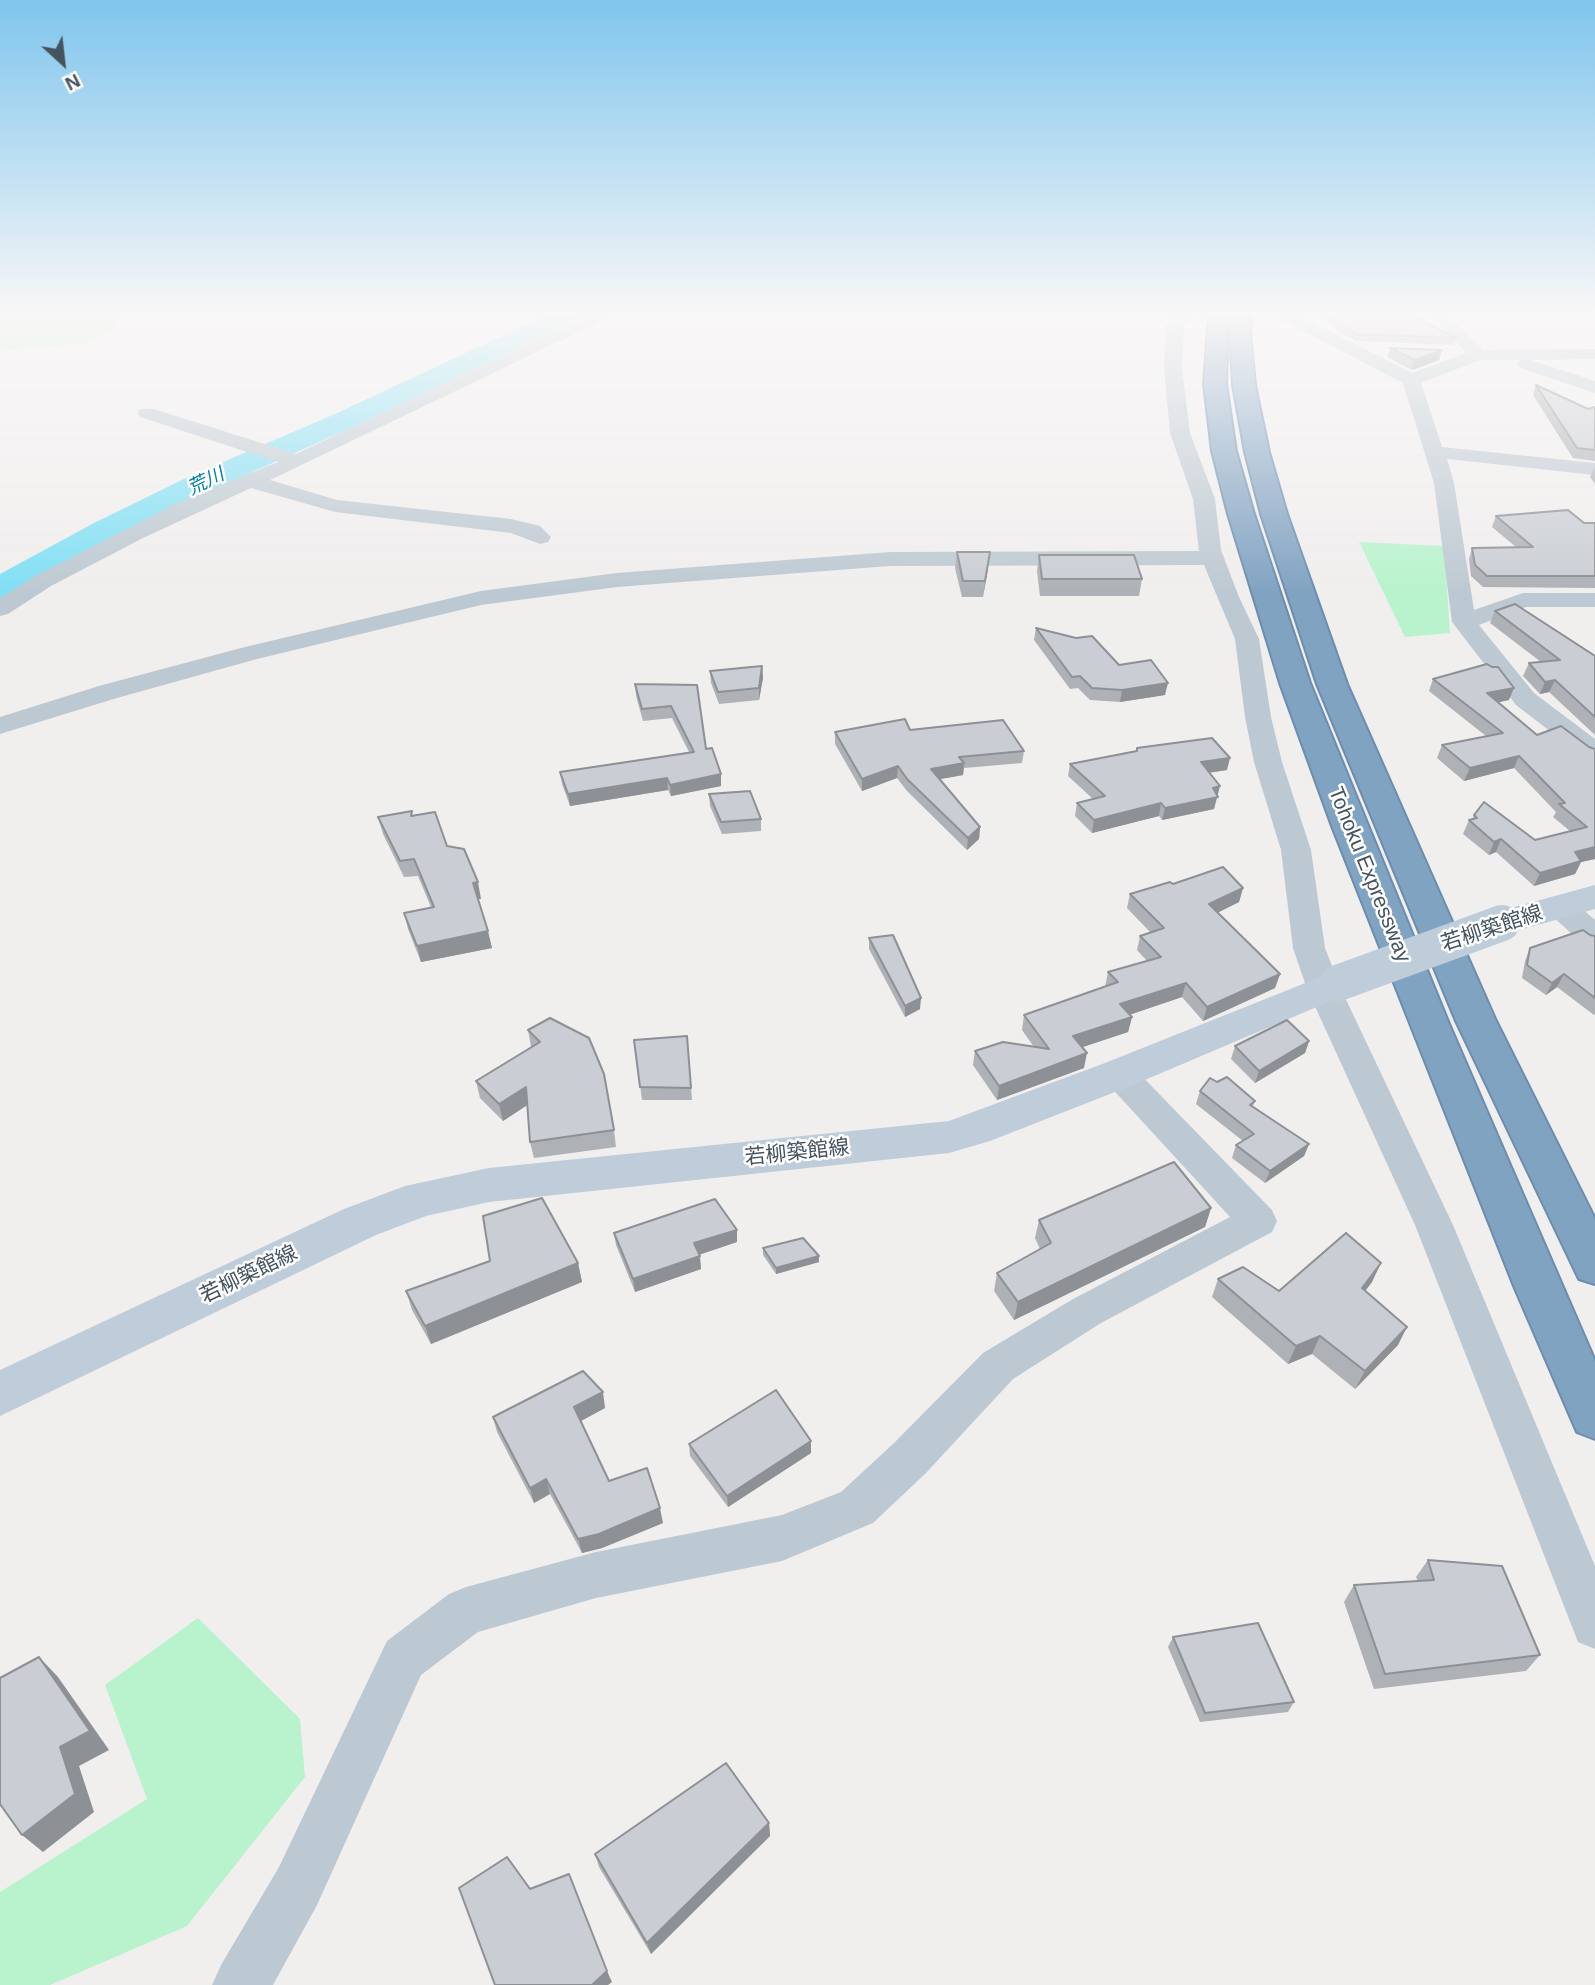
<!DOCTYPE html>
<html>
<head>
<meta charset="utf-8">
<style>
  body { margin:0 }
  #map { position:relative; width:1595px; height:1985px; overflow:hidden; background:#f1eeee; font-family:Helvetica,sans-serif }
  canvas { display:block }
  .north { position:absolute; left:28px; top:28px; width:70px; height:70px; -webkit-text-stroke:5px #fff; paint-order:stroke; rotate:153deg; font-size:19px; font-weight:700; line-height:28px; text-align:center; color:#45535e }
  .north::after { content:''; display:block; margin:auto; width:24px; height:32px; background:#45535e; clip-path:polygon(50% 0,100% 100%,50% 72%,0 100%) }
</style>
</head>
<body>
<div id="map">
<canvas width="1595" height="1985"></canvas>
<div class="north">N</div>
</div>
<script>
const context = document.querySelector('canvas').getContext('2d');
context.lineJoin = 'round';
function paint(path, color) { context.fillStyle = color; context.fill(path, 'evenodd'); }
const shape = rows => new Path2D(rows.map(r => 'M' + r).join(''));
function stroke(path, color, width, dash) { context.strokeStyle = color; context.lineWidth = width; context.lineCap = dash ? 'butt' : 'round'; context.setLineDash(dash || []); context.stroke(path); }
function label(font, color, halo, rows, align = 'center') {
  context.font = font + ' Helvetica,"Noto Sans JP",sans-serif'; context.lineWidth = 5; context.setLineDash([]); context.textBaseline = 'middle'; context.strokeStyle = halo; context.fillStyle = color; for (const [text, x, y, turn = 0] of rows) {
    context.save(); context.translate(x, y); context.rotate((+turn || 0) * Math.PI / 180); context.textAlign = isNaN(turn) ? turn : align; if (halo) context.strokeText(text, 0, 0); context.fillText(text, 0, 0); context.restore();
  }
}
paint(shape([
  [0,314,119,314,121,316,116,330,86,343,0,351],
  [1359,542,1444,546,1450,633,1405,637],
  [198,1618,300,1719,305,1777,187,1926,50,1985,0,1985,0,1892,147,1799,105,1685]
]), '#b8f3cd');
paint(shape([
  [549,314,582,314,578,319,355,426,210,491,118,537,43,577,13,598,0,601,0,574,94,523,188,477,335,414,549,314]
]), '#81dff4');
const highway = shape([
  [1209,314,1228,314,1226,384,1236,451,1254,514,1310,683,1449,1024,1595,1361,1595,1439,1577,1432,1514,1286,1332,826,1280,683,1228,514,1212,451,1204,384,1209,314],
  [1232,314,1252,314,1250,332,1255,385,1269,452,1287,514,1347,684,1496,1021,1595,1219,1595,1284,1579,1279,1456,1021,1317,684,1261,514,1245,452,1233,385,1230,332,1232,314]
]);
stroke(highway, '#6c8dae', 4);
paint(shape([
  [589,314,610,314,608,318,270,480,337,500,511,519,540,526,551,537,548,542,540,544,511,533,335,512,251,488,143,538,51,586,8,614,0,616,0,598,35,576,179,502,278,462,140,417,137,413,140,409,154,409,296,454,589,314],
  [1173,314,1189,314,1184,326,1182,368,1190,433,1215,499,1221,550,1239,597,1259,639,1271,717,1282,762,1311,850,1325,948,1341,989,1453,1225,1595,1566,1595,1649,1578,1642,1415,1225,1307,989,1293,948,1281,850,1254,762,1245,717,1235,639,1204,565,890,566,617,587,481,605,257,659,117,698,0,734,0,717,99,686,241,648,481,591,617,573,890,552,1199,551,1193,499,1170,433,1164,368,1166,326,1173,314],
  [1284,314,1296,314,1412,373,1466,353,1430,314,1447,314,1483,350,1595,349,1595,359,1531,360,1595,381,1595,393,1520,368,1517,364,1520,360,1480,360,1421,383,1442,447,1595,463,1595,475,1447,459,1454,483,1474,610,1523,593,1595,593,1595,607,1526,607,1479,625,1534,693,1595,739,1595,760,1585,758,1516,705,1452,622,1434,483,1403,383,1284,321,1282,317,1284,314],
  [1561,897,1572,900,1595,920,1595,948,1584,945,1550,914,1545,907,1550,900,1561,897],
  [1119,1061,1131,1065,1272,1210,1277,1221,1272,1232,1101,1323,1013,1379,926,1473,873,1523,782,1561,596,1598,478,1632,421,1675,317,1905,273,1985,212,1985,221,1965,279,1867,387,1641,449,1594,466,1587,596,1552,782,1515,841,1492,894,1443,983,1353,1073,1299,1230,1217,1107,1083,1101,1074,1107,1065,1119,1061]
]), '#bdc9d2');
paint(shape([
  [1595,885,1595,909,1502,935,1489,932,1484,923,1489,914,1595,885],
  [1338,970,1352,974,1357,983,1352,992,1133,1085,990,1141,949,1153,489,1202,426,1216,376,1235,0,1416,0,1370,344,1209,405,1186,489,1168,949,1121,1105,1063,1338,970]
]), '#bfccd9');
paint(highway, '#81a3c2');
stroke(shape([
  [1338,983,1502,923]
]), '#bfccd9', 36);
paint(shape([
  [1322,314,1410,314,1456,338,1453,345,1356,341,1338,332],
  [1390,348,1442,350,1439,360,1412,370,1387,357],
  [1536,385,1588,409,1595,407,1595,461,1573,458,1533,395],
  [1595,466,1595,484,1590,477],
  [1496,516,1595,523,1595,588,1483,587,1471,576,1469,559,1472,548,1516,547,1492,527],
  [957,552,988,568,983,597,962,597,955,568],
  [1039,555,1142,579,1139,596,1040,596,1037,571],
  [1495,611,1595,656,1595,735,1549,692,1540,694,1523,676,1529,663,1541,662,1490,623],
  [1036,628,1119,665,1165,695,1120,702,1090,700,1078,688,1070,689,1034,640],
  [762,666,763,678,759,700,719,704,711,683,710,671],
  [1433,679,1509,700,1498,702,1537,735,1589,747,1595,859,1581,862,1575,874,1534,886,1496,852,1489,855,1463,834,1469,820,1472,820,1474,815,1535,840,1570,831,1553,817,1556,812,1514,768,1464,781,1437,758,1442,745,1486,736,1429,691],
  [635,684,697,685,706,749,721,774,721,786,671,796,668,790,570,806,562,784,560,772,689,752,672,718,643,721,636,696],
  [910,730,1024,751,1022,763,964,768,963,775,939,779,980,827,979,839,967,850,907,791,897,778,862,791,835,744,835,732],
  [1137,748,1227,770,1209,773,1217,796,1214,809,1162,820,1159,816,1092,833,1075,816,1077,803,1093,799,1068,776,1070,764,1136,751],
  [709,794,761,819,761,831,722,834,710,806],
  [413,815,447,846,481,899,478,899,492,948,421,962,408,929,404,913,431,907,418,876,404,877,383,834,378,817],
  [1173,884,1243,888,1239,902,1217,913,1280,974,1275,988,1203,1021,1182,997,1129,1015,1132,1017,1128,1032,1082,1047,1084,1068,997,1100,973,1065,975,1051,1034,1047,1022,1030,1024,1015,1105,987,1108,972,1147,961,1137,950,1140,936,1151,933,1127,908,1130,894],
  [1590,935,1595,936,1595,1014,1594,1015,1557,987,1546,995,1522,978,1525,961,1530,948],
  [869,938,920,1009,905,1017,869,949],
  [528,1030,589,1038,614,1130,616,1147,534,1158,530,1142,527,1105,503,1121,480,1098,476,1081,531,1047],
  [687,1036,692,1100,642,1100,634,1040],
  [1309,1041,1305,1053,1255,1083,1231,1059,1235,1046],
  [1217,1082,1255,1101,1253,1106,1309,1144,1304,1156,1265,1183,1232,1158,1236,1145,1243,1141,1196,1104,1200,1091],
  [1211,1208,1205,1227,1014,1320,994,1291,997,1273,1040,1249,1035,1238,1039,1220],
  [737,1230,737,1242,699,1255,701,1269,635,1292,616,1245,614,1233],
  [763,1248,819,1256,819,1262,776,1274,763,1255],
  [578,1263,582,1282,431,1344,412,1310,406,1291],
  [1218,1279,1279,1291,1372,1282,1365,1291,1398,1345,1355,1389,1312,1354,1288,1364,1212,1297],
  [605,1408,581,1421,609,1481,663,1523,602,1548,582,1553,550,1494,534,1503,497,1432,493,1417],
  [811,1441,811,1453,728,1507,690,1456,689,1444],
  [1428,1560,1540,1655,1526,1671,1374,1689,1344,1602,1354,1585,1418,1581,1416,1577],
  [1173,1637,1294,1702,1288,1712,1200,1722,1168,1647],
  [769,1823,770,1836,651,1954,599,1867,595,1854]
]), '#aeb1b6');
paint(shape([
  [1442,350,1439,360,1412,370,1415,360],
  [990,552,988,568,983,597,985,581],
  [762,666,763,678,759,700,759,688],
  [1555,680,1549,692,1540,694,1545,682],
  [1168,683,1165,695,1120,702,1122,690],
  [1514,688,1509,700,1482,706,1487,693],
  [1519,756,1514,768,1464,781,1470,768],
  [1230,758,1227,770,1198,774,1201,762],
  [964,763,963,775,930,781,931,769],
  [898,766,897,778,862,791,862,779],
  [721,774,721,786,671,796,670,785],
  [667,778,668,790,570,806,568,794],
  [1220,786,1214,809,1162,820,1165,808],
  [1161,803,1159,816,1092,833,1094,820],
  [980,827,979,839,967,850,968,838],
  [1501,839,1496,852,1489,855,1494,842],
  [1595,847,1595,859,1581,862,1575,874,1534,886,1540,873,1575,852],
  [478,882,481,899,477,899,473,883],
  [1243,888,1239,902,1205,919,1209,904],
  [488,931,492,948,421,962,417,946],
  [1280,974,1275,988,1203,1021,1207,1007],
  [1564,974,1557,987,1546,995,1552,983],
  [1186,983,1182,997,1117,1019,1120,1004],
  [921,998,920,1009,905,1017,905,1006],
  [1132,1017,1128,1032,1071,1051,1073,1036],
  [1309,1041,1305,1053,1255,1083,1259,1071],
  [1087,1053,1084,1068,997,1100,999,1086],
  [526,1087,529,1104,503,1121,499,1104],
  [1309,1144,1304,1156,1265,1183,1270,1171],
  [1211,1208,1205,1227,1014,1320,1018,1302],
  [737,1230,737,1242,695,1256,694,1243],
  [700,1256,701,1269,635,1292,633,1279],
  [819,1256,819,1262,776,1274,776,1268],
  [578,1263,582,1282,431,1344,425,1326],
  [1381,1263,1372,1282,1353,1307,1362,1288],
  [1407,1327,1398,1345,1355,1389,1365,1371],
  [1320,1336,1312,1354,1288,1364,1296,1346],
  [603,1392,605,1408,577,1423,574,1407],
  [811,1441,811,1453,728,1507,727,1496],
  [546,1479,550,1494,534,1503,530,1488],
  [660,1508,663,1523,602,1548,582,1553,578,1539],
  [39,1657,58,1677,109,1750,79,1766,94,1812,43,1852,22,1835,60,1747],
  [769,1823,770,1836,651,1954,647,1943],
  [607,1971,612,1982,608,1985,592,1985]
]), '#8d9094');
const building = shape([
  [1330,314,1410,314,1456,338,1358,334,1339,325,1330,314],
  [1390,348,1442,350,1415,360,1390,348],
  [1536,385,1588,409,1595,407,1595,450,1577,448,1536,385],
  [1568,510,1584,523,1595,523,1595,576,1487,576,1475,565,1472,548,1533,547,1496,516,1568,510],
  [957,552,990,552,985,581,963,581,957,552],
  [1039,555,1134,555,1142,579,1042,579,1039,555],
  [1515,604,1595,656,1595,717,1555,680,1545,682,1529,663,1560,660,1495,611,1515,604],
  [1036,628,1076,638,1092,636,1119,665,1151,660,1168,683,1122,690,1092,688,1080,676,1072,677,1036,628],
  [1487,664,1492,667,1498,667,1514,688,1487,693,1537,735,1561,726,1589,747,1595,749,1595,847,1575,852,1581,861,1540,873,1501,839,1494,842,1469,820,1477,818,1474,815,1484,802,1535,840,1587,827,1559,804,1565,803,1519,756,1470,768,1442,745,1503,733,1433,679,1487,664],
  [762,666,759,688,718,692,710,671,762,666],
  [635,684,697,685,706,749,712,748,721,774,670,785,667,778,568,794,560,772,694,752,671,706,642,709,635,684],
  [905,719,910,730,1003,720,1024,751,959,757,964,763,931,769,980,827,968,838,907,779,898,766,862,779,835,732,905,719],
  [1212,738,1230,758,1201,762,1220,786,1213,788,1218,797,1165,808,1161,803,1094,820,1077,803,1105,796,1070,764,1137,751,1137,748,1212,738],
  [750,791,761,819,721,822,709,794,750,791],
  [412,811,411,816,435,812,447,846,464,849,478,882,473,883,488,931,417,946,404,913,434,907,414,859,400,861,378,817,412,811],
  [1223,867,1243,888,1209,904,1280,974,1207,1007,1186,983,1120,1004,1132,1017,1073,1036,1087,1053,999,1086,975,1051,1003,1042,1049,1049,1024,1015,1118,982,1108,972,1161,957,1140,936,1164,928,1130,894,1170,882,1173,884,1223,867],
  [1583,930,1590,935,1595,936,1595,998,1564,974,1552,983,1527,965,1530,948,1583,930],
  [893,935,921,998,905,1006,869,938,893,935],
  [550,1018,589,1038,604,1074,614,1130,530,1142,526,1087,499,1104,476,1081,540,1042,528,1030,550,1018],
  [1287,1020,1309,1041,1259,1071,1235,1046,1287,1020],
  [687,1036,691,1088,640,1087,634,1040,687,1036],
  [1227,1077,1255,1101,1250,1105,1309,1144,1270,1171,1236,1145,1254,1134,1200,1091,1210,1078,1217,1082,1227,1077],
  [1174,1162,1211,1208,1018,1302,997,1273,1051,1243,1039,1220,1174,1162],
  [542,1198,578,1263,425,1326,406,1291,490,1261,483,1216,542,1198],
  [715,1199,737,1230,694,1243,700,1256,633,1279,614,1233,715,1199],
  [1346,1233,1381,1263,1362,1288,1407,1327,1365,1371,1320,1336,1296,1346,1218,1279,1243,1267,1279,1291,1346,1233],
  [803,1238,819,1256,776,1268,763,1248,803,1238],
  [583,1371,603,1392,574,1407,609,1481,647,1468,660,1508,599,1534,578,1539,546,1479,530,1488,493,1417,583,1371],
  [776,1390,811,1441,727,1496,689,1444,776,1390],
  [1428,1560,1502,1566,1540,1655,1385,1674,1354,1585,1434,1580,1428,1560],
  [1258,1623,1294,1702,1205,1713,1173,1637,1258,1623],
  [39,1657,90,1731,60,1747,75,1794,22,1835,0,1804,0,1678,39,1657],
  [726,1763,769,1823,647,1943,595,1854,726,1763],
  [507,1857,530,1889,569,1874,607,1971,592,1985,495,1985,459,1888,507,1857]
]);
paint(building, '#caced4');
stroke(building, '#8d9094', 2);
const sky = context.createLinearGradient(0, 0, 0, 592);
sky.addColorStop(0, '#7fc5ed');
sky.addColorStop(0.53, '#f9f7f7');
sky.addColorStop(1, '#f9f7f700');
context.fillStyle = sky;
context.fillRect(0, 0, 1595, 592);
label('italic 19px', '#03809c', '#fff', [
  ["荒川",206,482,-26]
]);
label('21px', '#45535e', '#fff', [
  ["Tohoku Expressway",1369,875,68],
  ["若柳築館線",1492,929,-18],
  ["若柳築館線",797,1153,-6],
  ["若柳築館線",249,1275,-26]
]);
</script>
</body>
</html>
